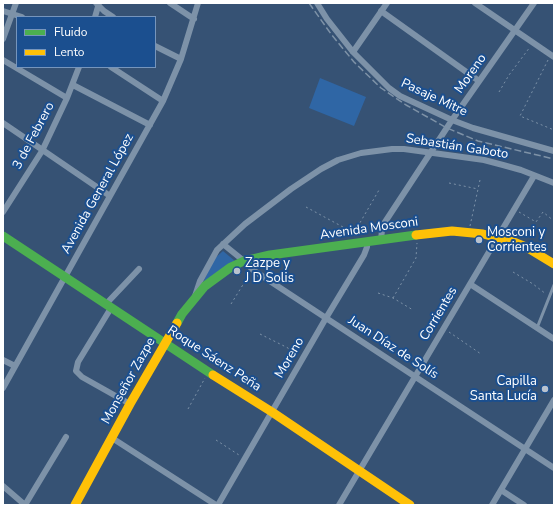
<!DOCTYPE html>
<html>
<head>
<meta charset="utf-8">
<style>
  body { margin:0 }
  #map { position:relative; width:557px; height:508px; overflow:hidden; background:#365274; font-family:"Nunito Sans",sans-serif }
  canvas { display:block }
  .frame { position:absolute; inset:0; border:4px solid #fff; pointer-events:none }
  .legend { position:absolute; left:16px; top:16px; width:140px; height:52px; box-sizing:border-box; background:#1b4f8f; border:1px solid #7695bc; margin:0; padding:5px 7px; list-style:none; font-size:12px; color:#fff }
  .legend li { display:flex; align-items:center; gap:8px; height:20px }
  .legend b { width:20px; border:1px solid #7695bc }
</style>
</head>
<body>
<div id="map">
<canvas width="557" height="508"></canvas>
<div class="frame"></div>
<ul class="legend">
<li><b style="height:5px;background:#4caf50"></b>Fluido</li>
<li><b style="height:5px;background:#ffc107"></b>Lento</li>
</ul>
</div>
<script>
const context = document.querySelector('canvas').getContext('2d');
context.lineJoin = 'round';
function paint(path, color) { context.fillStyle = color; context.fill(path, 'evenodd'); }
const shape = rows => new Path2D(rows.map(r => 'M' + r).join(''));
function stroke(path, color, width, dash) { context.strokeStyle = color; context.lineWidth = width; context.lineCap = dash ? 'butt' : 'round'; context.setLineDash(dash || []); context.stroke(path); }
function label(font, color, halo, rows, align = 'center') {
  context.font = font + ' "Nunito Sans",sans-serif'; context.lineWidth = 4; context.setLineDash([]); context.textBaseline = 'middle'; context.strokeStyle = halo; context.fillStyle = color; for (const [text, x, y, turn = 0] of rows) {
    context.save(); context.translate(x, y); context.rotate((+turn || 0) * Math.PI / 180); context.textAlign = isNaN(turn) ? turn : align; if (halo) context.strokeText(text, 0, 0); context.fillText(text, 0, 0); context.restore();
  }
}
paint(shape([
  [320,78,366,97,354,126,309,108],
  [223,251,235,261,203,283,213,260]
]), '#2f66a5');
stroke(shape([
  [548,60,520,116,554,130],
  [499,92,509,75,530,47],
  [449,183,478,189],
  [306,207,354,233],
  [519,212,536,222,543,212,554,221],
  [470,226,480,180],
  [354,236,354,233,379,190],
  [513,272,533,284,546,294],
  [378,293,393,298,413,310],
  [393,298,416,258,417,243],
  [231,304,249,275],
  [449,332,481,354],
  [260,334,288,348,290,351,299,355],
  [188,409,205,378],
  [216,440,239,455]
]), '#7d92a8', 1, [2, 3]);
stroke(shape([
  [537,328,554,285]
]), '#7d92a8', 3);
stroke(shape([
  [96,3,104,11,113,17],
  [170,3,194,19],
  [317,3,327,19,353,52,389,88,400,96,452,120,473,128,554,151],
  [475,3,554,57],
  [3,11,22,17],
  [381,11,479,81],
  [95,17,99,3],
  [3,39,16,3],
  [155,46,181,59],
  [353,52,387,3],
  [3,60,67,98],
  [111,67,163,101],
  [73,85,150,125],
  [3,123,110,196],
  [3,212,42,151,67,98,79,67],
  [381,240,382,230,385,222,452,120,534,3],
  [223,244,244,261,253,270,554,468],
  [470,284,554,339],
  [195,296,200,281,217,250,245,224,291,189,321,169,338,160,361,153,392,149,404,149,484,160,503,165,521,170,554,183],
  [106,304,139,269],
  [111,308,78,362,76,371,82,377,130,404],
  [3,360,15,366],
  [3,388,163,101,181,59,198,3],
  [112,438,216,505],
  [3,486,25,505],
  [501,490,524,505],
  [25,505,66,437],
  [218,505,326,318,364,255,367,247,367,242],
  [339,505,534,176],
  [492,505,554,400]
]), '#7d92a8', 6);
stroke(shape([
  [3,236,213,375],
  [177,323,182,314,205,286,231,267,244,261,270,255,416,235]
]), '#4caf50', 9);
stroke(shape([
  [416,235,452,231,483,234,511,241,526,247,554,264],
  [213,375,272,412,410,505],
  [75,505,130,404,177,323]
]), '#ffc107', 9);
stroke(shape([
  [309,3,331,34,354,62,381,88,406,105,447,128,478,141,554,159]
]), '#7e92a7', 1.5, [7, 3]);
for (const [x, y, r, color] of [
  [479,240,4,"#b9c2ce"],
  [237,271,4,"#b9c2ce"],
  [545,389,4,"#b9c2ce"]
]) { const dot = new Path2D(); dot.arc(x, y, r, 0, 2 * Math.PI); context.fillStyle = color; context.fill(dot); stroke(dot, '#1b4f8f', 1.5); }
label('13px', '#fff', '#1b4f8f', [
  ["Moreno",471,74,-55],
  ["Pasaje Mitre",434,98,25],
  ["3 de Febrero",34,136,-62],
  ["Sebastián Gaboto",457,147,9],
  ["Avenida General López",98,194,-61],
  ["Avenida Mosconi",369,229,-8],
  ["Corrientes",439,314,-59],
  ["Juan Díaz de Solís",393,348,33],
  ["Moreno",290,358,-60],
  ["Roque Sáenz Peña",214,359,33],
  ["Monseñor Zazpe",129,381,-61]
]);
label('13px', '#fff', '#1b4f8f', [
  ["Mosconi y",487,233],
  ["Corrientes",487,248],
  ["Zazpe y",245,264],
  ["J D Solis",245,279],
  ["Capilla",537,382,"right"],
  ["Santa Lucía",537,397,"right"]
], 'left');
</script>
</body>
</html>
